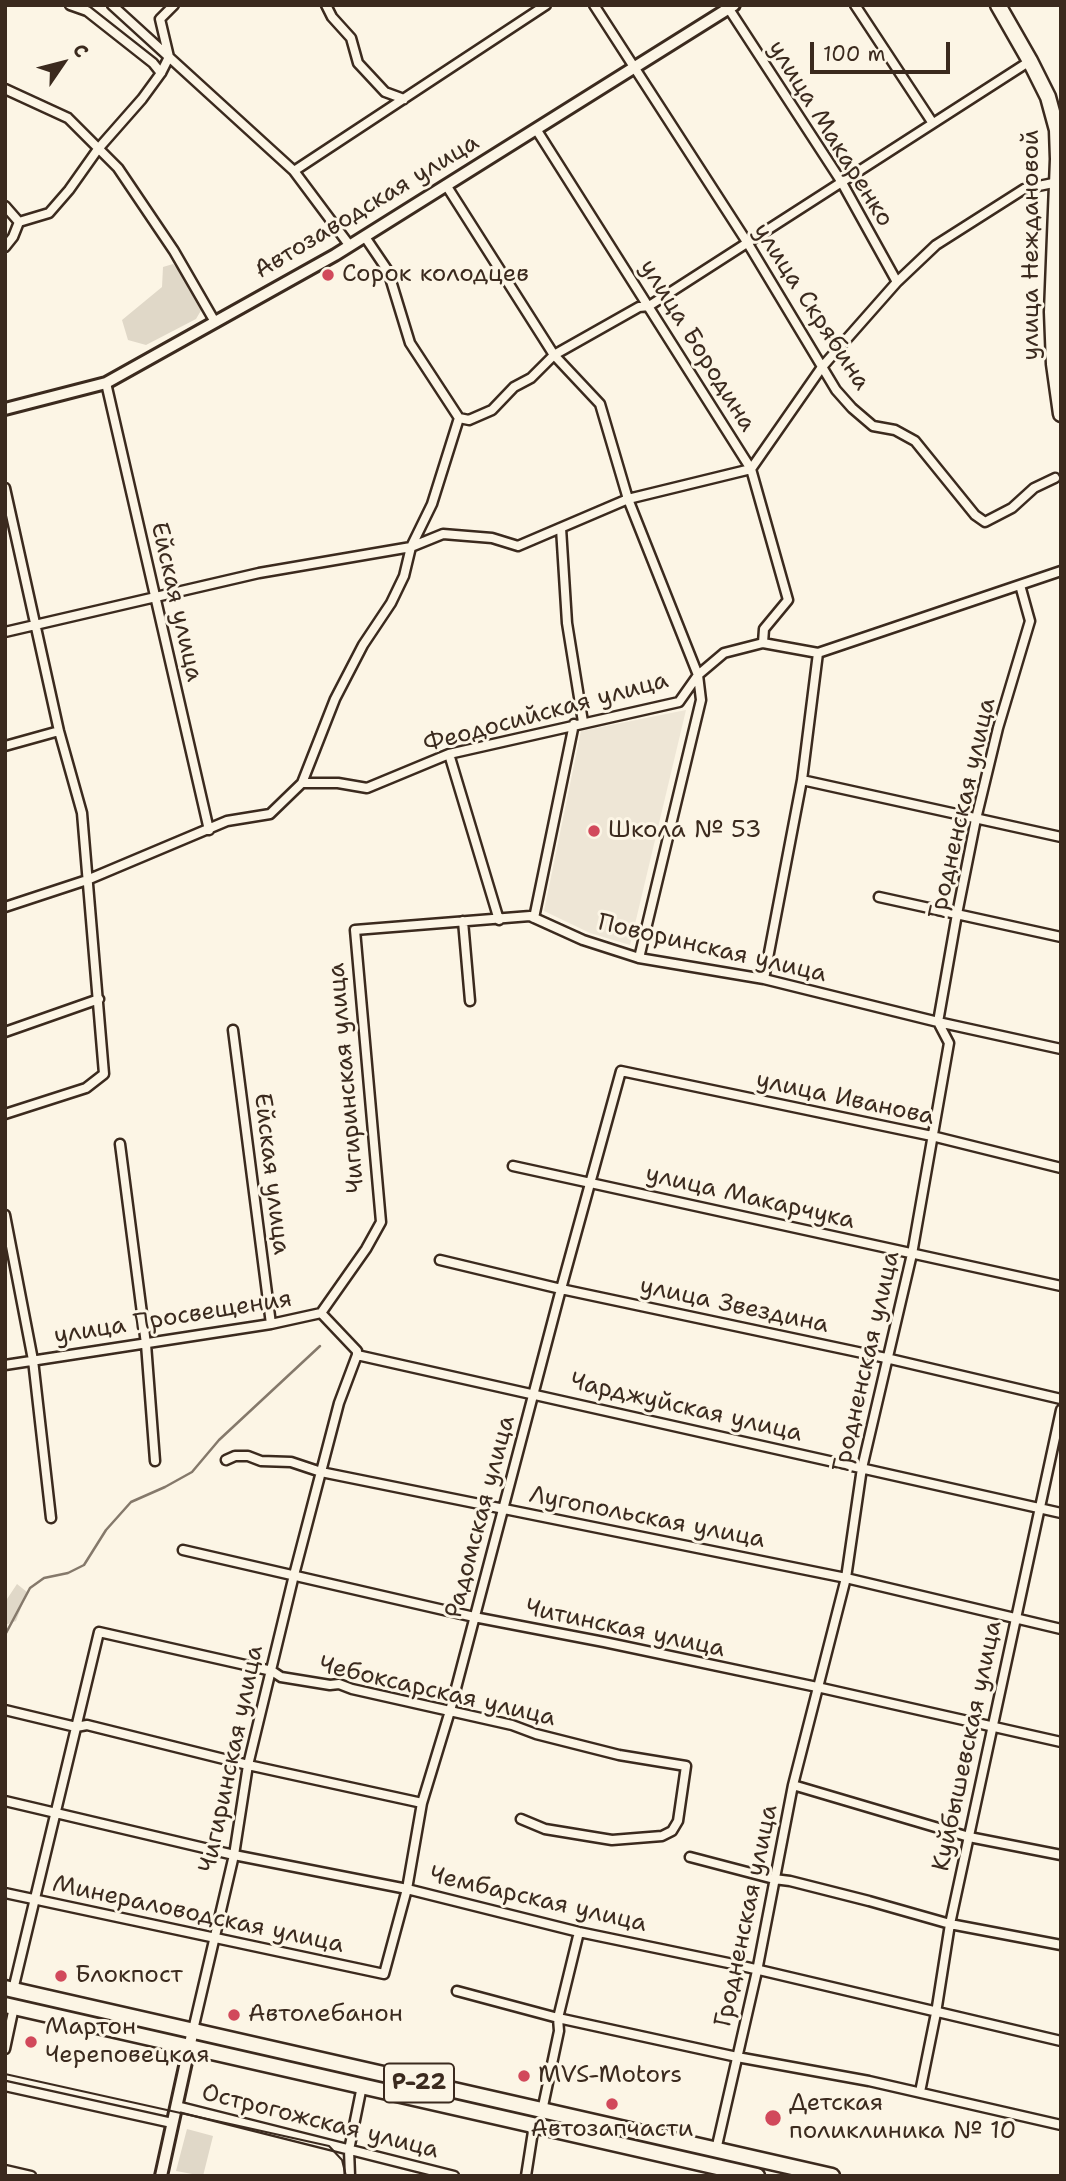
<!DOCTYPE html>
<html>
<head>
<meta charset="utf-8">
<style>
  body { margin:0 }
  #map { position:relative; width:1066px; height:2181px; overflow:hidden; background:#fcf5e5; font-family:"Shantell Sans",sans-serif }
  canvas { display:block }
  .frame { position:absolute; inset:0; border:7px solid #3b2a1e; pointer-events:none }
  .north { position:absolute; left:28px; top:28px; width:70px; height:70px; -webkit-text-stroke:5px #fcf5e5; paint-order:stroke; rotate:55deg; font-size:19px; font-weight:700; line-height:28px; text-align:center; color:#3b2a1e }
  .north::after { content:''; display:block; margin:auto; width:24px; height:32px; background:#3b2a1e; clip-path:polygon(50% 0,100% 100%,50% 72%,0 100%) }
  .scale { position:absolute; left:810px; top:42px; width:140px; height:32px; box-sizing:border-box; border:4px solid #3b2a1e; border-top:0; padding-left:9px; font-size:21px; line-height:24px; white-space:nowrap; color:#3b2a1e; -webkit-text-stroke:5px #fcf5e5; paint-order:stroke }
</style>
</head>
<body>
<div id="map">
<canvas width="1066" height="2181"></canvas>
<div class="frame"></div>
<div class="north">С</div>
<div class="scale">100 m</div>
</div>
<script>
const context = document.querySelector('canvas').getContext('2d');
context.lineJoin = 'round';
function paint(path, color) { context.fillStyle = color; context.fill(path, 'evenodd'); }
const shape = rows => new Path2D(rows.map(r => 'M' + r).join(''));
function stroke(path, color, width, dash) { context.strokeStyle = color; context.lineWidth = width; context.lineCap = dash ? 'butt' : 'round'; context.setLineDash(dash || []); context.stroke(path); }
function label(font, color, halo, rows, align = 'center') {
  context.font = font + ' "Shantell Sans",sans-serif'; context.lineWidth = 6; context.setLineDash([]); context.textBaseline = 'middle'; context.strokeStyle = halo; context.fillStyle = color; for (const [text, x, y, turn = 0] of rows) {
    context.save(); context.translate(x, y); context.rotate((+turn || 0) * Math.PI / 180); context.textAlign = isNaN(turn) ? turn : align; if (halo) context.strokeText(text, 0, 0); context.fillText(text, 0, 0); context.restore();
  }
}
paint(shape([
  [686,710,630,945,590,933,544,911,581,731]
]), '#eee6d6');
paint(shape([
  [173,264,201,294,203,307,196,319,146,345,128,340,122,320,162,287,163,267],
  [17,1584,27,1592,16,1621,5,1625,5,1602],
  [187,2129,213,2136,203,2176,176,2171]
]), '#e0d8c8');
stroke(shape([
  [5,1635,30,1588,44,1578,68,1573,84,1565,106,1530,131,1502,165,1487,192,1472,219,1440,320,1346]
]), '#85796b', 2.5);
const street = shape([
  [70,5,87,11,153,63,161,73],
  [112,5,294,171,350,246],
  [326,5,332,17,351,38,358,63,385,92,404,99],
  [594,5,747,242,836,390,852,408,873,426,895,430,915,441,975,515,985,522,1012,508,1034,488,1055,478],
  [855,5,932,122],
  [729,9,841,181,897,282],
  [5,89,68,118,118,168,174,251,215,322],
  [294,171,546,5],
  [446,185,554,355,600,404,628,499,698,675,701,700,639,958],
  [5,206,19,222],
  [5,247,13,237,19,222,49,213,69,190,98,149,142,99,161,73,169,57,160,19,174,5],
  [106,383,209,830],
  [459,418,469,420,492,410,514,387,531,378,554,355,639,307,649,306,1030,61],
  [5,488,59,731,82,813,104,1074,86,1088,5,1114],
  [561,528,567,623,583,722],
  [5,632,259,573,411,547,443,534,492,538,518,546,628,499,751,469,822,367,897,282,936,245,1024,189,1058,182],
  [763,643,818,653,1061,571],
  [5,746,59,731],
  [449,754,499,920],
  [802,780,1061,837],
  [302,783,335,699,363,645,391,603,404,576,411,547,432,504,459,418,410,343,388,271,365,237],
  [879,897,1061,937],
  [5,907,87,880,227,821,270,814,302,783,338,783,367,788,449,754,679,702,698,675,724,653,763,643,764,629,788,600,751,469,536,129],
  [534,918,574,724],
  [463,921,470,1001],
  [764,979,802,780,818,653],
  [233,1030,271,1324],
  [5,1032,99,999],
  [120,1144,146,1344,155,1461],
  [513,1166,1061,1286],
  [5,1215,33,1360,51,1518],
  [440,1260,561,1289,886,1358,1061,1399],
  [321,1313,357,1351,357,1355,1061,1513],
  [5,1365,271,1324,321,1313,366,1249,381,1222,355,930,530,916,583,940,639,958,764,979,938,1022,1061,1049],
  [226,1460,235,1456,248,1456,261,1461,291,1462,321,1472,846,1578,1061,1629],
  [183,1550,474,1617,604,1642,817,1687,1061,1742],
  [5,1710,76,1727,87,1725,248,1765,422,1803],
  [793,1785,969,1837,1061,1855],
  [5,1801,234,1855,407,1889,579,1932,738,1965,1061,2041],
  [690,1857,774,1879,790,1881,869,1901,950,1924,1061,1945],
  [5,1893,384,1974,407,1889,422,1803,450,1711,561,1289,621,1071,932,1136,1061,1168],
  [13,1990,99,1632,272,1671,281,1677,330,1685,339,1684,352,1689,512,1725,536,1734,619,1755,686,1766,678,1821,672,1831,662,1836,612,1840,545,1829,521,1819],
  [457,1991,558,2018,737,2057,869,2081,1061,2125],
  [193,2030,234,1855,248,1765,294,1575,339,1403,357,1355],
  [5,2049,14,2007],
  [5,2086,172,2123],
  [920,2092,936,2013,950,1924,1061,1410],
  [176,2106,454,2176],
  [542,2111,559,2031,558,2018,579,1932],
  [716,2150,757,1971,793,1785,846,1578,862,1468,912,1254,949,1043,938,1022,957,914,976,819,998,728,1030,621,1020,585],
  [5,2170,31,2176],
  [350,2176,349,2150,362,2086],
  [526,2176,534,2125]
]);
const secondary = shape([
  [5,409,106,383,335,255,734,5],
  [161,2176,193,2030]
]);
const highway = shape([
  [998,5,1030,61,1048,97,1057,130,1058,159,1052,312,1054,364,1061,414],
  [5,1988,832,2176],
  [5,2005,757,2176]
]);
stroke(street, '#3b2a1e', 13);
stroke(secondary, '#3b2a1e', 16);
stroke(highway, '#3b2a1e', 19);
stroke(street, '#fcf5e5', 8);
stroke(secondary, '#fcf5e5', 10);
stroke(highway, '#fcf5e5', 14);
stroke(shape([
  [5,2074,329,2146,342,2160,346,2176]
]), '#3b2a1e', 2);
for (const [x, y, r, color] of [
  [328,275,7,"#d1495b"],
  [594,831,7,"#d1495b"],
  [61,1976,7,"#d1495b"],
  [234,2015,7,"#d1495b"],
  [31,2042,7,"#d1495b"],
  [524,2076,7,"#d1495b"],
  [612,2104,7,"#d1495b"],
  [773,2118,9,"#d1495b"]
]) { const dot = new Path2D(); dot.arc(x, y, r, 0, 2 * Math.PI); context.fillStyle = color; context.fill(dot); stroke(dot, '#fcf5e5', 2.5); }
for (const [x, y, w] of [
  [419,2083,70]
]) { const box = new Path2D(); box.roundRect(x - w / 2, y - 19.5, w, 39, 5); context.fillStyle = '#fcf5e5'; context.fill(box); stroke(box, '#3b2a1e', 2); }
label('bold 23px', '#3b2a1e', null, [
  ["Р-22",419,2083]
]);
label('24px', '#3b2a1e', '#fcf5e5', [
  ["улица Макаренко",830,134,58],
  ["Автозаводская улица",367,207,-31],
  ["улица Неждановой",1032,245,-90],
  ["улица Скрябина",811,307,57],
  ["улица Бородина",697,346,58],
  ["Ейская улица",176,602,77],
  ["Феодосийская улица",546,713,-15],
  ["Гродненская улица",963,809,-77],
  ["Поворинская улица",712,949,13],
  ["Чигиринская улица",347,1078,-95],
  ["улица Иванова",845,1099,12],
  ["Ейская улица",271,1174,83],
  ["улица Макарчука",750,1198,13],
  ["улица Звездина",734,1306,12],
  ["улица Просвещения",173,1318,-9],
  ["Гродненская улица",867,1362,-77],
  ["Чарджуйская улица",686,1408,13],
  ["Радомская улица",481,1517,-75],
  ["Лугопольская улица",647,1518,11],
  ["Читинская улица",625,1629,12],
  ["Чебоксарская улица",437,1692,13],
  ["Куйбышевская улица",968,1746,-78],
  ["Чигиринская улица",232,1759,-78],
  ["Чембарская улица",538,1900,13],
  ["Минераловодская улица",198,1915,12],
  ["Гродненская улица",747,1916,-78],
  ["Острогожская улица",320,2122,14]
]);
label('24px', '#3b2a1e', '#fcf5e5', [
  ["Сорок колодцев",342,275],
  ["Школа № 53",608,831],
  ["Блокпост",75,1976],
  ["Автолебанон",248,2015],
  ["Мартон",45,2028],
  ["Череповецкая",45,2056],
  ["MVS-Motors",538,2076],
  ["Детская",789,2104],
  ["поликлиника № 10",789,2132],
  ["Автозапчасти",612,2130,"center"]
], 'left');
</script>
</body>
</html>
